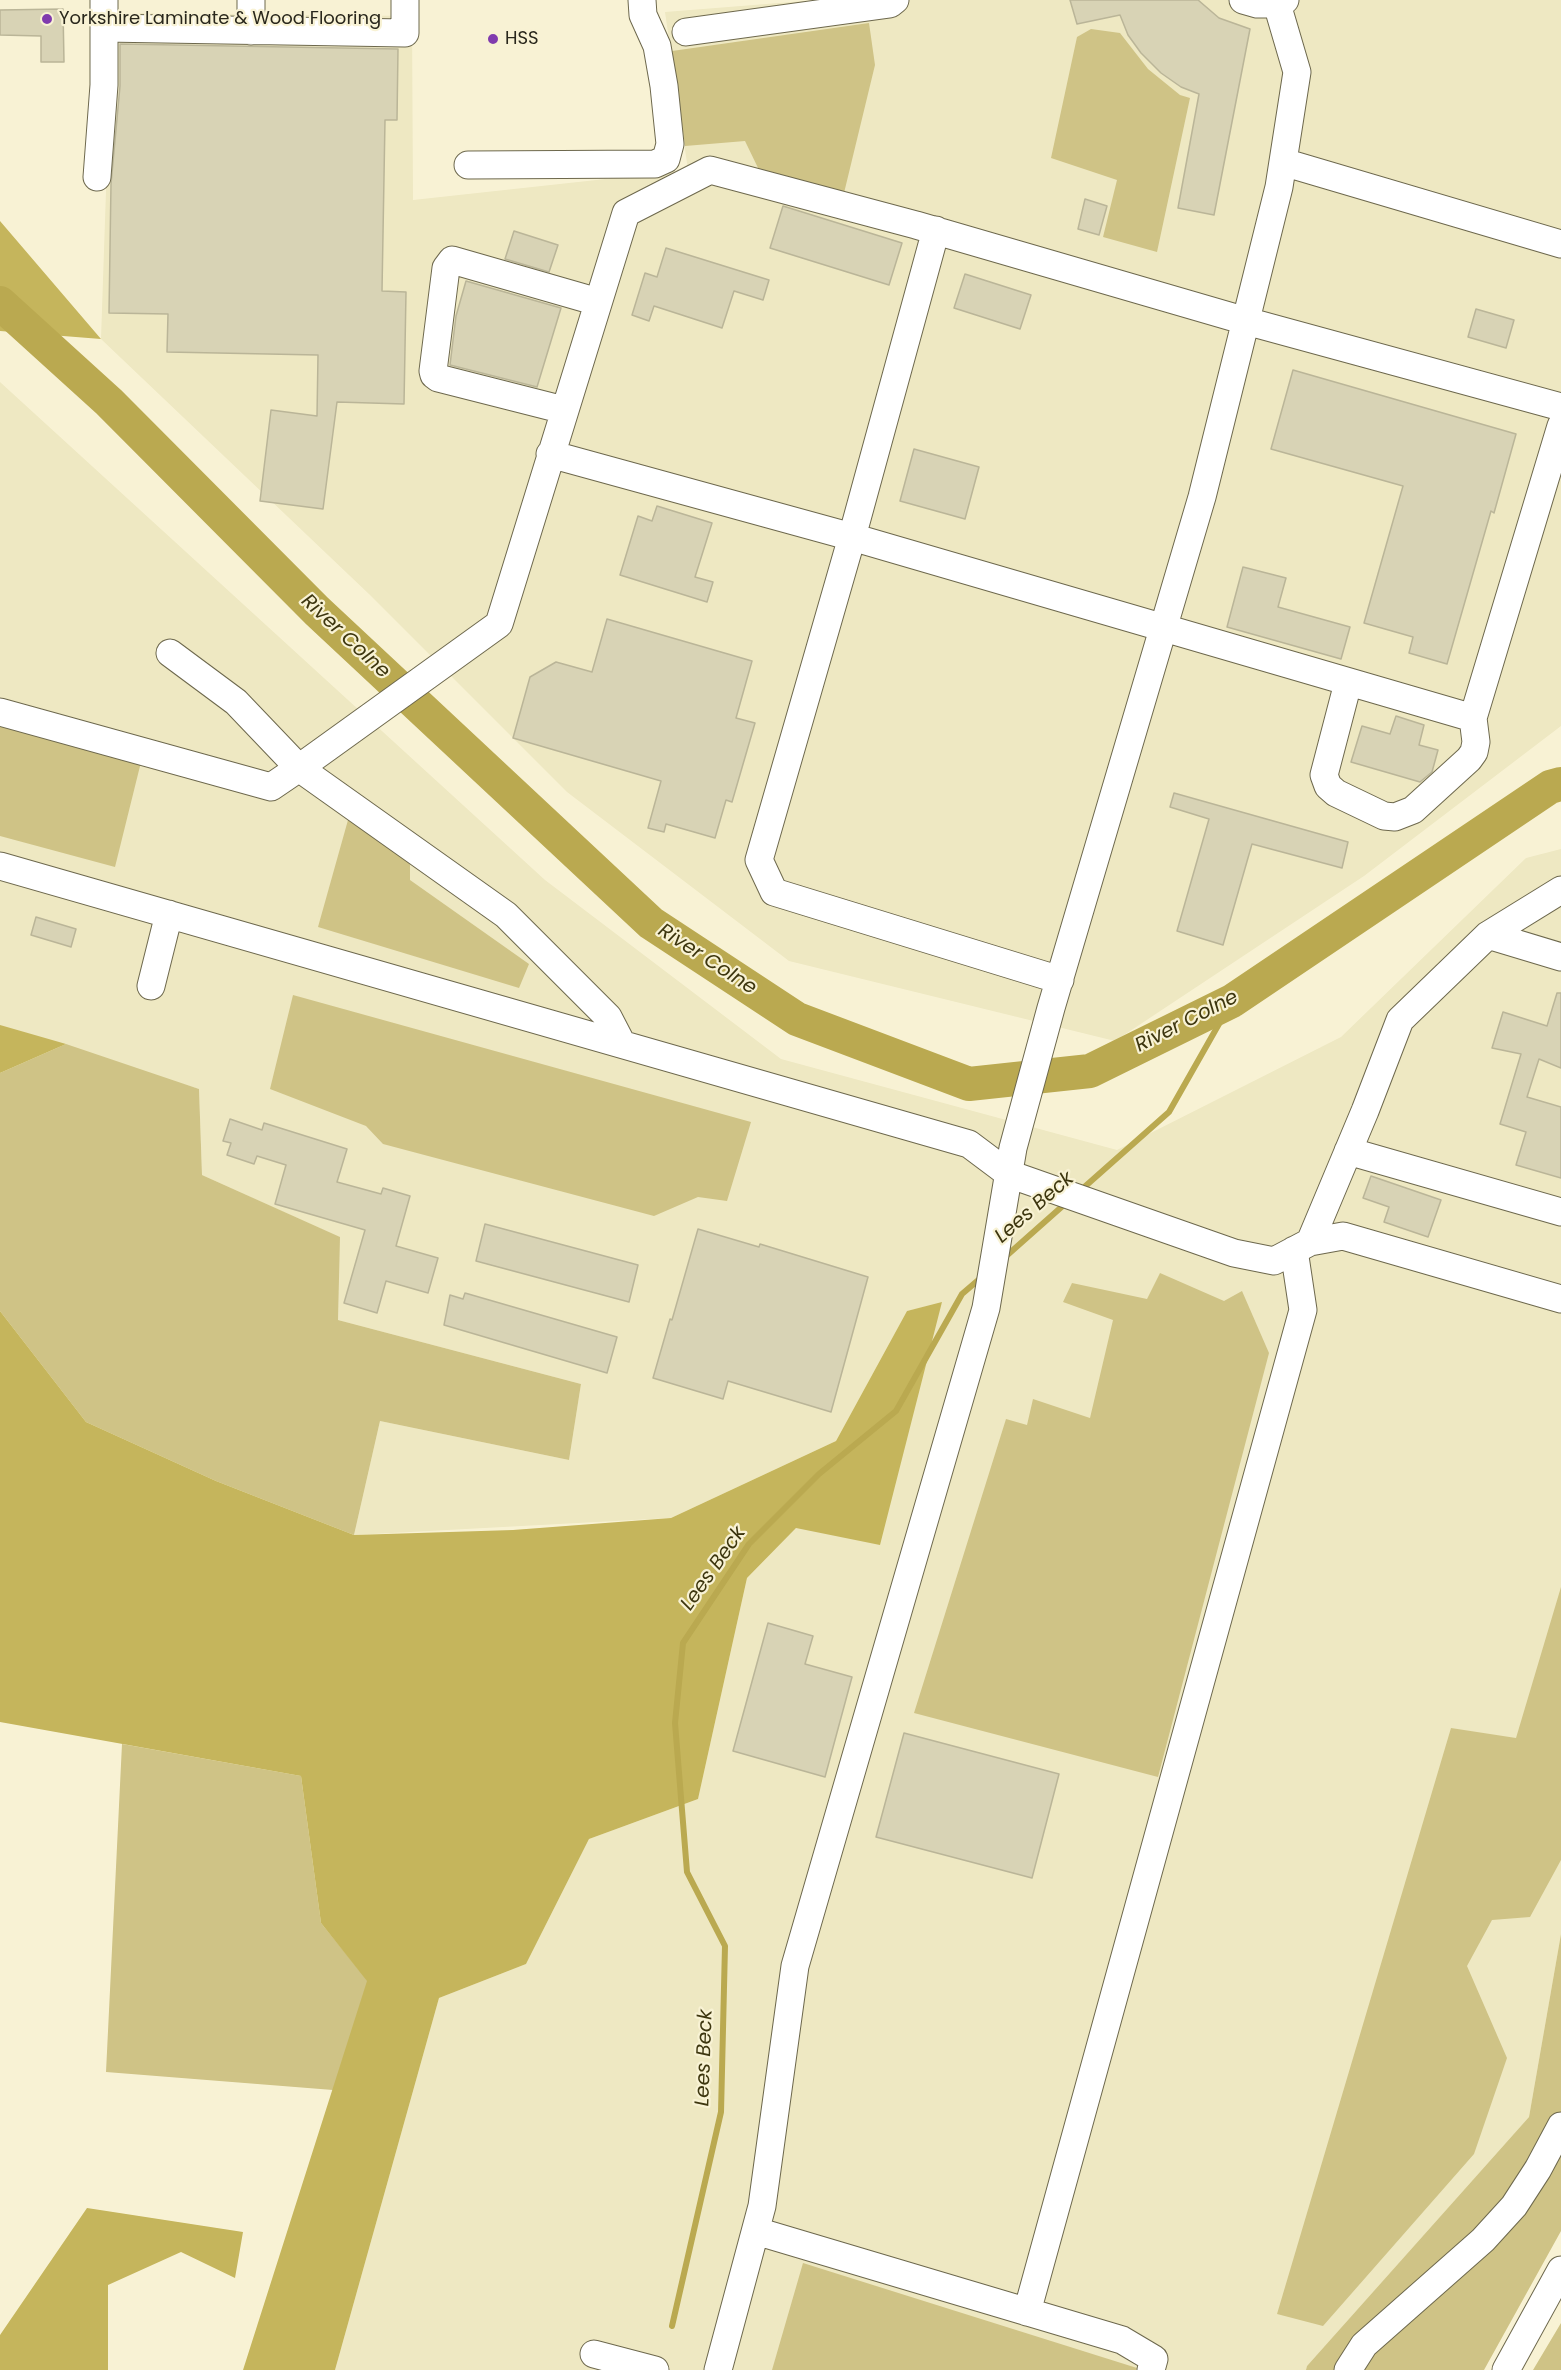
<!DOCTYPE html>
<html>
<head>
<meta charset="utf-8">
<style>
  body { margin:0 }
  canvas { display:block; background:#f8f2d4 }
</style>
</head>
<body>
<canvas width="1561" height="2370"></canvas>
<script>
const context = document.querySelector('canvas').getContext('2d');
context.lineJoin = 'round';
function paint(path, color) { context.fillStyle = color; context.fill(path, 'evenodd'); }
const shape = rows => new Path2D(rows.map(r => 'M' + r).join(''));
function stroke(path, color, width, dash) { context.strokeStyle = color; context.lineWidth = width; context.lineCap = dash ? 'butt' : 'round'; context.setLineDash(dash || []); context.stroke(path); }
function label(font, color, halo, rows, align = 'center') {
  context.font = font + ' Poppins,sans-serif'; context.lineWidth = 4.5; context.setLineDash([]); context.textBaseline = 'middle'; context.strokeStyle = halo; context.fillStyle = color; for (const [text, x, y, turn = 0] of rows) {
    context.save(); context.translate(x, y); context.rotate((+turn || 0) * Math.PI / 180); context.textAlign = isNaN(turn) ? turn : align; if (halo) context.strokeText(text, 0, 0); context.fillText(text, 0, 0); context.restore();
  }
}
paint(shape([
  [817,0,1561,0,1561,726,1364,876,1115,1041,789,961,567,792,370,595,101,339,112,13,412,16,413,200,688,170,665,12],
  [0,382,545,880,781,1059,1117,1150,1341,1037,1526,858,1561,849,1561,1934,1529,2117,1307,2366,1306,2370,335,2370,439,1998,526,1964,589,1839,698,1799,747,1578,796,1528,942,1303,907,1311,836,1441,671,1518,354,1535,380,1421,569,1460,581,1384,338,1320,339,1237,202,1175,199,1089,0,1028]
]), '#eee8c2');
paint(shape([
  [869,23,875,65,844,193,760,172,745,141,685,146,672,51],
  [1091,29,1120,33,1148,69,1180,95,1190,98,1157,252,1103,237,1117,180,1051,158,1077,37],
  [0,723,141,762,115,867,0,836],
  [348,820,410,860,410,880,529,964,519,988,318,927],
  [293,995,751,1122,727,1201,698,1197,654,1216,383,1144,366,1126,270,1089],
  [66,1044,199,1089,202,1175,340,1237,338,1320,581,1384,569,1460,380,1421,354,1535,216,1481,86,1422,0,1311,0,1073],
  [1160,1273,1224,1301,1242,1291,1269,1353,1158,1777,914,1713,1006,1419,1027,1425,1033,1399,1090,1418,1113,1320,1063,1302,1072,1283,1147,1299],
  [1561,1587,1561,1860,1530,1917,1492,1920,1467,1966,1507,2058,1474,2154,1323,2326,1277,2314,1451,1728,1516,1738],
  [122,1744,301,1776,321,1923,368,1981,333,2090,106,2072],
  [1561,1934,1561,2231,1484,2370,1306,2370,1307,2366,1529,2117],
  [803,2263,1137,2368,1136,2370,772,2370],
  [1561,2323,1561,2370,1533,2370]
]), '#cfc386');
paint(shape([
  [0,221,101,339,0,331],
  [0,1025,66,1044,0,1073],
  [942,1302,880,1545,796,1528,747,1578,698,1799,589,1839,526,1964,439,1998,335,2370,243,2370,367,1981,321,1923,301,1776,0,1722,0,1311,86,1422,216,1481,354,1535,513,1530,671,1518,836,1441,907,1311],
  [87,2208,243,2232,235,2278,181,2252,108,2285,108,2370,0,2370,0,2335]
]), '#c5b55c');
stroke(shape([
  [1081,1190,1169,1112,1232,1001],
  [1004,1258,1066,1203],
  [672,2326,721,2112,725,1946,687,1872,675,1723,683,1643,749,1544,819,1474,896,1411,962,1294,983,1276]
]), '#baa950', 6);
stroke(shape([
  [0,303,109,402,317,611,651,923,797,1019,969,1084,1090,1071,1232,1001,1550,787,1561,784]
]), '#baa950', 34);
const building = shape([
  [1070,0,1198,0,1219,18,1250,29,1214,215,1178,208,1199,94,1181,87,1161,73,1141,53,1128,35,1120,15,1077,24,1070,0],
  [63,9,64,62,41,62,41,36,0,35,0,10,63,9],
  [120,44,398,49,397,120,385,120,382,291,406,292,404,404,337,402,323,509,260,501,271,410,317,416,318,355,167,352,168,314,109,313,111,184,120,86,120,44],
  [1085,199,1107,206,1099,235,1078,229,1085,199],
  [783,206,902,243,889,285,770,248,783,206],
  [514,231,558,245,549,272,505,259,514,231],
  [666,248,769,280,763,300,734,291,722,328,654,306,649,321,632,315,645,273,657,277,666,248],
  [965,274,1031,295,1020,329,954,308,965,274],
  [466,281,561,308,537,387,450,365,456,316,466,281],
  [1476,309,1514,320,1506,348,1468,337,1476,309],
  [1293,370,1516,434,1494,513,1491,511,1447,664,1409,653,1413,637,1364,623,1403,486,1271,449,1293,370],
  [914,449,979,467,965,519,900,501,914,449],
  [657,506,712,523,695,577,713,582,707,602,620,575,638,516,652,521,657,506],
  [1243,567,1286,578,1278,607,1350,627,1341,659,1227,627,1243,567],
  [607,619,752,661,736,718,755,723,732,802,726,800,715,838,666,824,664,832,648,828,661,781,513,738,530,677,556,662,592,672,607,619],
  [1396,716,1424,725,1419,745,1438,750,1432,772,1420,782,1351,762,1362,726,1390,734,1396,716],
  [1174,793,1348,842,1342,868,1252,844,1223,945,1177,931,1209,819,1170,807,1174,793],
  [36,917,76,929,71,947,31,935,36,917],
  [1557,993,1561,993,1561,1068,1539,1059,1527,1097,1561,1107,1561,1178,1516,1165,1526,1132,1500,1124,1521,1054,1492,1048,1503,1012,1547,1026,1557,993],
  [230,1119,262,1130,264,1123,347,1149,337,1182,381,1194,383,1188,410,1196,396,1246,438,1258,428,1293,386,1281,377,1313,344,1303,365,1230,275,1204,286,1165,257,1156,254,1164,227,1155,231,1143,223,1141,230,1119],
  [1371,1176,1441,1200,1428,1237,1384,1222,1389,1207,1363,1198,1371,1176],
  [485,1224,638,1265,629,1302,476,1261,485,1224],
  [698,1229,759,1247,760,1244,868,1277,831,1412,728,1381,723,1399,653,1378,670,1319,672,1320,698,1229],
  [465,1293,617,1337,607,1373,444,1325,450,1295,463,1299,465,1293],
  [768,1623,813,1636,805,1664,852,1677,825,1777,733,1751,768,1623],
  [904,1733,1059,1774,1032,1878,876,1837,904,1733]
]);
paint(building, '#d8d3b5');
stroke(building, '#bab598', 1.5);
const minor = shape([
  [1243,0,1257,4,1277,4,1285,0],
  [104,28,405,33,405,0],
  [251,31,251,0],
  [686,32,890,4,895,0],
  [1283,162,1561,244],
  [468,165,655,164,666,159,670,144,664,86,657,46,643,15,642,0],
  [97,177,104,85,104,0],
  [936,230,852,537,759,860,774,892,1060,980],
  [564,410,438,378,434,375,433,371,446,268,452,260,598,302],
  [550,454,852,537,1473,718,1561,426],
  [170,653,236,702,299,768,499,624,626,213,710,170,916,225,1246,321,1561,407],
  [1348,683,1324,775,1328,786,1336,793,1384,816,1395,817,1413,810,1469,759,1474,752,1476,742,1473,718],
  [0,712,271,787,299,768,506,915,608,1017,622,1044],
  [0,866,969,1144,1009,1174,1234,1253,1274,1261,1310,1242,1365,1111,1400,1020,1488,935,1561,890],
  [1488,935,1561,957],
  [151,986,169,914],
  [1348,1151,1561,1212],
  [1310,1242,1343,1236,1561,1299],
  [756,2231,1122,2340,1154,2359,1151,2370],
  [1027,2312,1303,1310,1294,1250],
  [594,2354,655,2370],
  [718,2370,762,2206,795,1966,986,1308,1013,1148,1051,1008,1202,497,1279,187,1297,72,1277,4],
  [1348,2370,1364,2345,1483,2240,1514,2206,1538,2169,1561,2126],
  [1506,2370,1561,2270]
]);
stroke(minor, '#6d684d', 29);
stroke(minor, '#fff', 27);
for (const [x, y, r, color] of [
  [47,19,6,"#803bae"],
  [493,39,6,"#803bae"]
]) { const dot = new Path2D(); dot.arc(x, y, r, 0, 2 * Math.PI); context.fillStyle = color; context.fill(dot); stroke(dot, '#f8f2d4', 2); }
label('18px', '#29271c', '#f8f2d4', [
  ["Yorkshire Laminate & Wood Flooring",59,19],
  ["HSS",505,39]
], 'left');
label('italic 20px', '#3d360f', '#f8f2d4', [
  ["River Colne",345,637,43],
  ["River Colne",707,960,33],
  ["River Colne",1187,1022,-27],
  ["Lees Beck",1035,1208,-41],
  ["Lees Beck",714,1569,-55],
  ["Lees Beck",705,2058,-88]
]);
</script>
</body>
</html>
